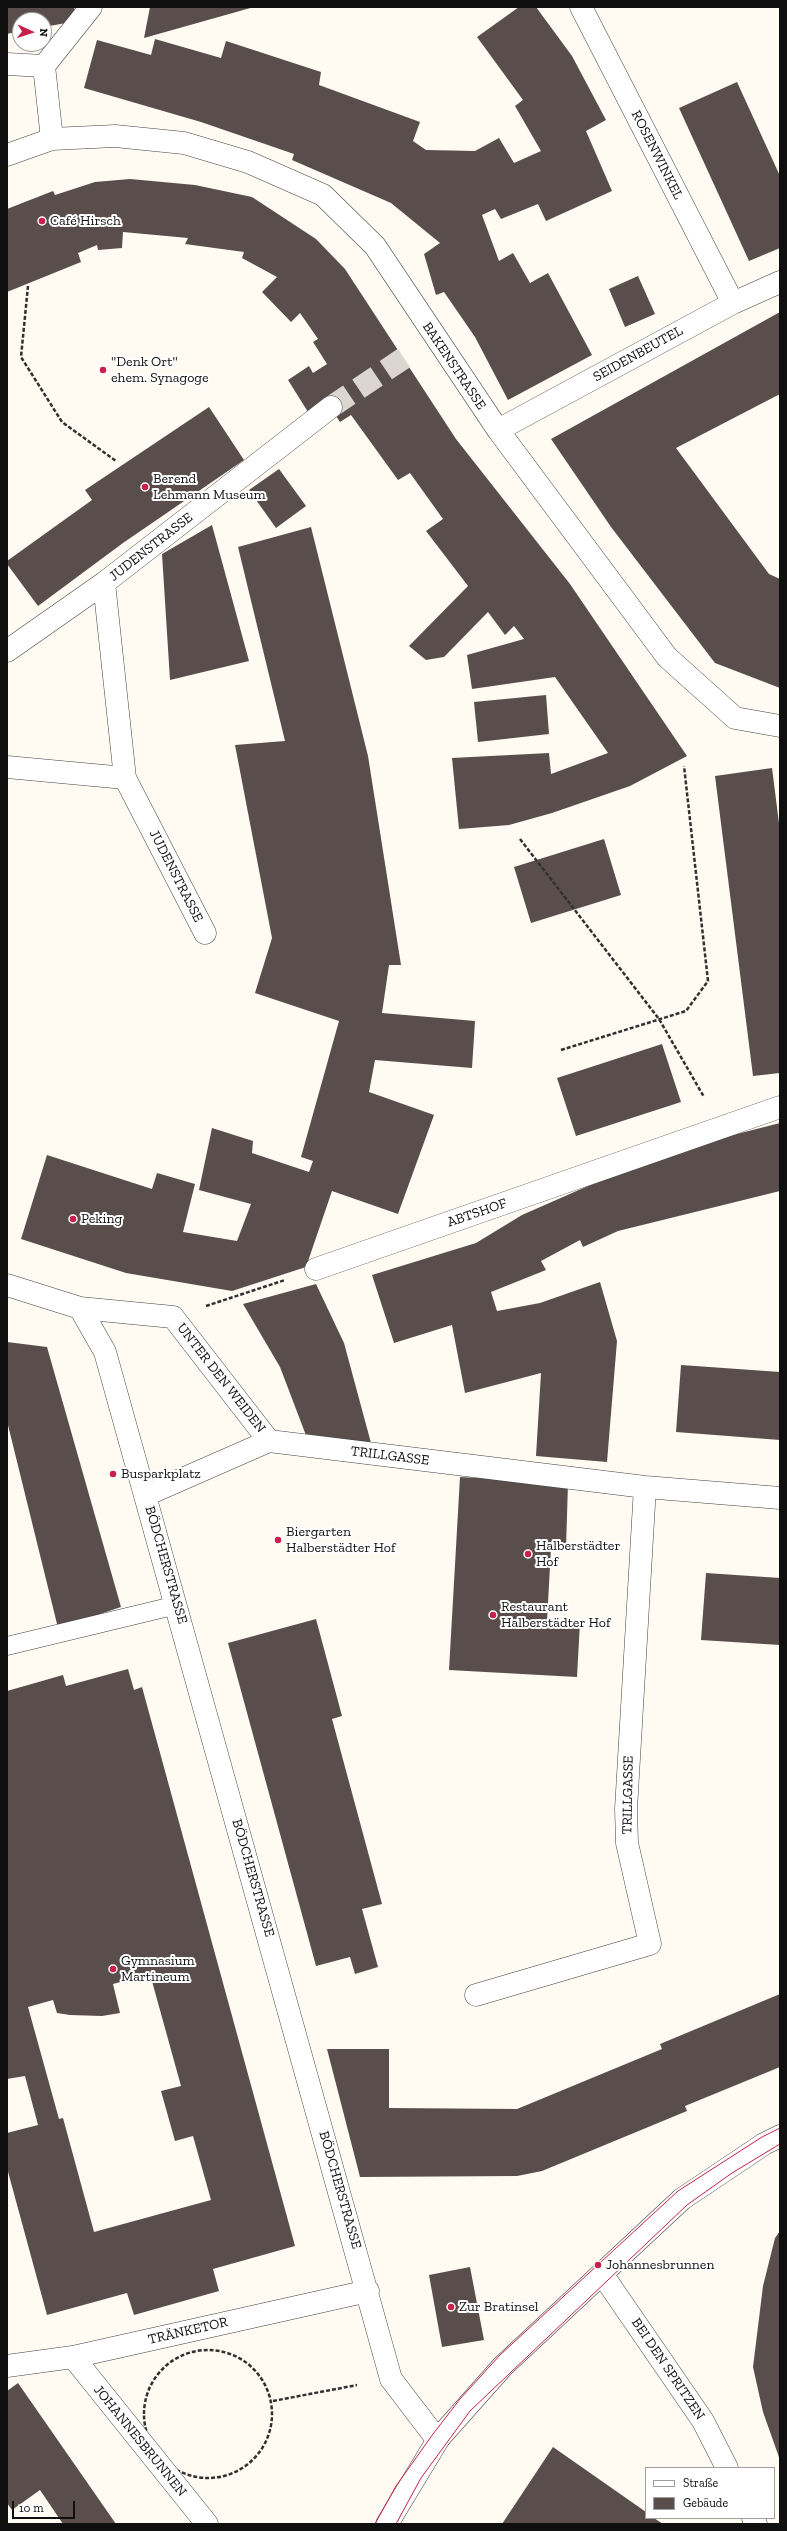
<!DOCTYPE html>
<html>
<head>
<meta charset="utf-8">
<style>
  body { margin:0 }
  #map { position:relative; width:787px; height:2531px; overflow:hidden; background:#fffaf2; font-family:"Zilla Slab",serif }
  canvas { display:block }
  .frame { position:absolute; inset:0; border:8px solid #0f0f0f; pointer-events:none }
  .legend { position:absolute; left:645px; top:2467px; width:130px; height:52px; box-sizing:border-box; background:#fff; border:1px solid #9f9f9f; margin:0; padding:5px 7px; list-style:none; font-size:12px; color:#0f0f0f }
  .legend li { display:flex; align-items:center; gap:8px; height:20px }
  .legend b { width:20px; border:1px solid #9f9f9f }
  .north { position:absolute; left:12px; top:12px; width:40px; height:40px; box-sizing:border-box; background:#fff; border:1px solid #9f9f9f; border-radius:50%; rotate:93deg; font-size:11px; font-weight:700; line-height:16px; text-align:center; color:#0f0f0f }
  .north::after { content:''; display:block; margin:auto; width:14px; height:18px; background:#c7204a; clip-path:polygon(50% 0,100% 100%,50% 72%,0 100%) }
  .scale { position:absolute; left:12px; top:2501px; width:63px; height:18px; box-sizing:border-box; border:2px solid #0f0f0f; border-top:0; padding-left:5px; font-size:12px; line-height:14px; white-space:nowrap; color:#0f0f0f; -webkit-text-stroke:3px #fff; paint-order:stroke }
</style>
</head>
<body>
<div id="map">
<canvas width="787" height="2531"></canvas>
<div class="frame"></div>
<ul class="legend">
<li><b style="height:5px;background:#fff"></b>Straße</li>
<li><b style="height:11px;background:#594e4b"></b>Gebäude</li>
</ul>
<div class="north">N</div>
<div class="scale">10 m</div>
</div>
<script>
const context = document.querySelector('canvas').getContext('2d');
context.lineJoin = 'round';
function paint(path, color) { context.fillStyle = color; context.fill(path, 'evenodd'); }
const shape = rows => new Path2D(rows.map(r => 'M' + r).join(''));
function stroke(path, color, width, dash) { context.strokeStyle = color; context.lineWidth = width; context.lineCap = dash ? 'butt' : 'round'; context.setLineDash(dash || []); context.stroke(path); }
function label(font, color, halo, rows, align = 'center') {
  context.font = font + ' "Zilla Slab",serif'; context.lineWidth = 4; context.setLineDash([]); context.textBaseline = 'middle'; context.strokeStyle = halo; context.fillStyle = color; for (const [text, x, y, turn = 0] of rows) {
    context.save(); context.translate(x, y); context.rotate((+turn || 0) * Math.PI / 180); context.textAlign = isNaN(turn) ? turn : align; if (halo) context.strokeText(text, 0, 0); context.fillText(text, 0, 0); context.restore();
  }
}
paint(shape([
  [7,7,74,7,77,21,44,27,44,20,20,20,20,31,7,34],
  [150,7,254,7,144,38],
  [519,7,536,7,572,56,606,120,586,131,612,191,546,221,538,204,501,219,495,209,482,215,499,261,513,253,530,283,548,273,592,355,508,400,475,337,444,292,436,295,424,254,440,243,391,203,292,160,294,154,201,122,84,88,97,40,151,55,155,39,221,58,226,41,321,72,319,85,420,122,413,141,426,150,475,151,499,138,514,163,541,151,515,106,523,100,477,37],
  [737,82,780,176,780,248,749,261,679,108],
  [130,179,195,185,252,197,316,239,345,269,456,439,570,584,687,756,630,786,552,813,509,825,459,829,452,758,549,753,551,774,608,753,555,677,472,689,467,655,524,639,514,626,505,635,488,612,444,657,426,660,409,646,468,586,426,531,443,519,410,473,398,480,351,415,340,422,326,401,308,412,288,380,309,366,313,373,327,364,313,342,318,339,300,313,291,322,262,292,277,277,242,258,244,252,185,244,188,238,123,232,122,248,98,250,97,245,78,253,81,262,7,292,7,209,53,191,55,195,95,182],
  [638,276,655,314,625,327,609,289],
  [780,312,780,394,676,448,769,574,780,579,780,688,715,663,611,527,551,439],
  [209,407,244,460,123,543,38,606,7,564,7,561,92,500,85,490],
  [279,469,306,506,276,528,249,490],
  [212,525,249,661,170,680,162,554],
  [311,527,368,756,401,965,389,965,382,1013,475,1021,472,1068,375,1060,369,1092,434,1115,398,1214,332,1191,306,1267,232,1291,126,1273,21,1239,47,1155,152,1189,157,1173,195,1184,183,1232,237,1241,251,1204,199,1190,212,1128,253,1141,252,1153,309,1172,313,1161,301,1157,339,1021,255,993,272,938,235,745,285,741,238,547],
  [546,695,549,734,478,742,474,702],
  [772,768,780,831,780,1073,753,1076,715,776],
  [604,839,621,895,531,923,514,867],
  [662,1044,681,1102,576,1136,557,1078],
  [780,1123,780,1191,618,1231,583,1247,580,1240,541,1261,546,1270,491,1292,497,1311,540,1303,600,1282,617,1341,607,1462,536,1456,541,1373,465,1393,452,1325,394,1343,372,1275,476,1243,522,1215,638,1164,686,1147],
  [316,1284,344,1343,371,1443,307,1438,280,1367,243,1304],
  [7,1342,47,1347,121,1607,58,1628,7,1421],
  [681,1365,780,1372,780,1440,676,1432],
  [460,1477,568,1483,566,1548,551,1548,547,1621,580,1622,577,1677,449,1670],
  [706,1573,780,1578,780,1645,701,1640],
  [316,1619,342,1716,332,1719,382,1904,362,1909,378,1967,355,1974,350,1957,316,1966,228,1643],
  [128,1669,134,1690,142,1687,295,2246,213,2269,219,2291,134,2315,127,2293,47,2315,7,2168,7,2133,38,2125,25,2076,7,2079,7,1691,63,1675,66,1686],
  [150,1974,181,2086,161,2091,175,2141,193,2136,211,2200,94,2232,63,2118,59,2119,28,2007,53,2000,57,2013,70,2015,102,2016,120,2013,113,1984],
  [780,1994,780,2067,685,2106,687,2111,542,2171,517,2176,360,2177,327,2049,389,2049,389,2108,517,2109,662,2049,660,2044],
  [780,2231,780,2460,763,2412,753,2367,763,2286,775,2238],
  [470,2267,484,2340,442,2347,429,2275],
  [18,2383,116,2524,63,2524,40,2490,12,2510,7,2503,7,2391],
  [553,2447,646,2512,646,2518,654,2518,663,2524,502,2524]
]), '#594e4b');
stroke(shape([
  [331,407,404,358]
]), '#dbd7d0', 22, [22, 11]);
const service = shape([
  [7,1646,177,1605]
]);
const minor = shape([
  [581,7,733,303],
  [7,64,44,66],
  [44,66,91,7],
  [44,66,52,139],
  [7,155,52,139,115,136,184,143,248,162,323,195,375,246,498,430,667,657,735,718,780,726],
  [498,430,733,303,780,282],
  [7,651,104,583,331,407],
  [7,767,125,778,104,583],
  [125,778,205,933],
  [316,1269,780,1107],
  [7,1285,80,1308,173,1317,269,1441],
  [80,1308,105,1352,391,2379,433,2434,439,2438],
  [146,1495,269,1441,645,1487,780,1498],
  [476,1995,650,1944,627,1843,626,1809,645,1487],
  [602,2274,703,2421,727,2468],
  [73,2357,207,2524],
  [7,2366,73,2357,368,2291],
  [753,2518,756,2524]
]);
const tertiary = shape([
  [387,2524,439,2438,503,2366,682,2199,764,2144,780,2136]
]);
stroke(service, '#424242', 19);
stroke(minor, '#424242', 23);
stroke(tertiary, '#424242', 23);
stroke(shape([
  [28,286,21,357,62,422,116,461],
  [520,839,659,1019,704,1097],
  [561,1050,686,1011,708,981,684,766],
  [206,1306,285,1280],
  '144 2414a64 64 0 1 1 128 0a64 64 0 1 1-128 0Z',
  [273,2401,357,2385]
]), '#313131', 2.5, [4, 2]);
stroke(service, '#fff', 18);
stroke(minor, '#fff', 22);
stroke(tertiary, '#fff', 22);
stroke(shape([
  [375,2524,396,2486,433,2434,460,2399,500,2355,678,2191,762,2137,780,2128],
  [396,2524,421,2478,470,2411,687,2205,732,2173,780,2144]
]), '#c7204a', 1);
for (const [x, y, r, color] of [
  [42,221,4,"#c7204a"],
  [103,370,4,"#c7204a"],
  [145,487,4,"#c7204a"],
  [73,1219,4,"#c7204a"],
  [113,1474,4,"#c7204a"],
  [278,1540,4,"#c7204a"],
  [528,1554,4,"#c7204a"],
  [493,1615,4,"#c7204a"],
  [113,1969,4,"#c7204a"],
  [598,2265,4,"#c7204a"],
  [451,2307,4,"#c7204a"]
]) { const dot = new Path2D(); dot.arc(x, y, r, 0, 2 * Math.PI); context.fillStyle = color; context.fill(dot); stroke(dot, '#fff', 1.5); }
label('14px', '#0f0f0f', '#fff', [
  ["ROSENWINKEL",657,155,63],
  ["SEIDENBEUTEL",638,354,-29],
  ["BAKENSTRASSE",454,366,56],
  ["JUDENSTRASSE",151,547,-38],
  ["JUDENSTRASSE",176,876,63],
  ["ABTSHOF",477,1213,-19],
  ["UNTER DEN WEIDEN",221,1378,52],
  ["TRILLGASSE",390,1456,7],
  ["BÖDCHERSTRASSE",166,1565,74],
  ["TRILLGASSE",628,1795,-89],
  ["BÖDCHERSTRASSE",253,1878,74],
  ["BÖDCHERSTRASSE",340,2190,74],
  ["TRÄNKETOR",188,2331,-13],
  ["BEI DEN SPRITZEN",668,2369,56],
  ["JOHANNESBRUNNEN",140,2441,51]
]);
label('14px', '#0f0f0f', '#fff', [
  ["Café Hirsch",50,221],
  ["\"Denk Ort\"",111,362],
  ["ehem. Synagoge",111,378],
  ["Berend",153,479],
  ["Lehmann Museum",153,495],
  ["Peking",81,1219],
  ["Busparkplatz",121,1474],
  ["Biergarten",286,1532],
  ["Halberstädter Hof",286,1548],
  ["Halberstädter",536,1546],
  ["Hof",536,1562],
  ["Restaurant",501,1607],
  ["Halberstädter Hof",501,1623],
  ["Gymnasium",121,1961],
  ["Martineum",121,1977],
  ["Johannesbrunnen",606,2265],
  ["Zur Bratinsel",459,2307]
], 'left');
</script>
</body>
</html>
